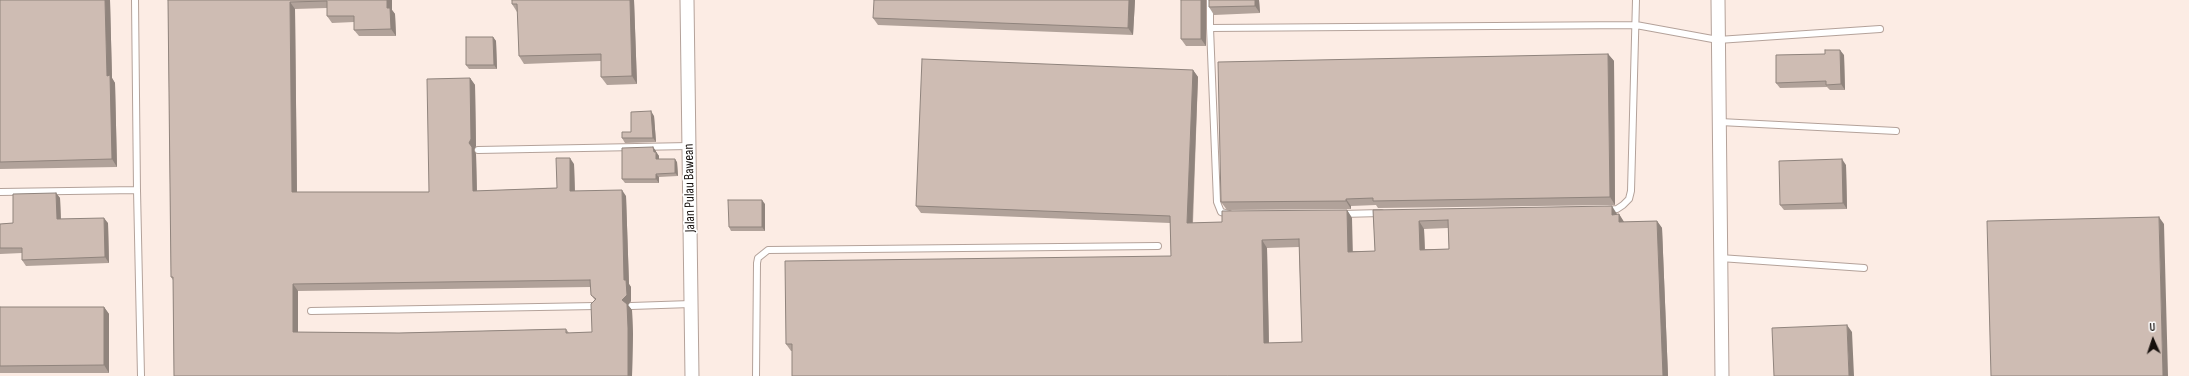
<!DOCTYPE html>
<html>
<head>
<meta charset="utf-8">
<style>
  body { margin:0 }
  #map { position:relative; width:2189px; height:376px; overflow:hidden; background:#fefaf8; font-family:"Sofia Sans Condensed",sans-serif }
  canvas { display:block }
  .north { position:absolute; left:2133px; top:320px; width:40px; height:40px; -webkit-text-stroke:3px #fff; paint-order:stroke; rotate:357deg; font-size:11px; font-weight:700; line-height:16px; text-align:center; color:#150f0c }
  .north::after { content:''; display:block; margin:auto; width:14px; height:18px; background:#150f0c; clip-path:polygon(50% 0,100% 100%,50% 72%,0 100%) }
</style>
</head>
<body>
<div id="map">
<canvas width="2189" height="376"></canvas>
<div class="north">U</div>
</div>
<script>
const context = document.querySelector('canvas').getContext('2d');
context.lineJoin = 'round';
function paint(path, color) { context.fillStyle = color; context.fill(path, 'evenodd'); }
const shape = rows => new Path2D(rows.map(r => 'M' + r).join(''));
function stroke(path, color, width, dash) { context.strokeStyle = color; context.lineWidth = width; context.lineCap = dash ? 'butt' : 'round'; context.setLineDash(dash || []); context.stroke(path); }
function label(font, color, halo, rows, align = 'center') {
  context.font = font + ' "Sofia Sans Condensed",sans-serif'; context.lineWidth = 3.5; context.setLineDash([]); context.textBaseline = 'middle'; context.strokeStyle = halo; context.fillStyle = color; for (const [text, x, y, turn = 0] of rows) {
    context.save(); context.translate(x, y); context.rotate((+turn || 0) * Math.PI / 180); context.textAlign = isNaN(turn) ? turn : align; if (halo) context.strokeText(text, 0, 0); context.fillText(text, 0, 0); context.restore();
  }
}
paint(shape([
  [0,0,2189,0,2189,376,0,376]
]), '#fcece4');
const service = shape([
  [1210,0,1210,28],
  [1720,122,1896,131],
  [478,150,689,146],
  [137,190,141,376],
  [0,192,137,190,135,0],
  [1608,210,1617,209,1623,205,1629,199,1631,191,1636,0],
  [1229,214,1221,212,1217,202,1210,28,1636,25,1718,40,1880,29],
  [1342,214,1381,213],
  [1720,258,1864,268],
  [631,306,691,304],
  [311,311,596,306],
  [756,376,757,263,758,258,768,250,1158,246]
]);
const minor = shape([
  [687,0,692,376],
  [1718,0,1722,376]
]);
stroke(service, '#b4a29a', 8);
stroke(minor, '#b4a29a', 15);
stroke(service, '#fff', 6);
stroke(minor, '#fff', 13);
paint(shape([
  [0,0,110,0,112,78,115,83,117,167,0,169],
  [168,0,392,0,392,10,395,14,396,36,359,36,354,30,354,22,332,23,327,16,327,8,295,9,297,192,429,192,470,78,475,85,476,146,474,150,476,154,477,191,557,188,574,164,575,191,626,196,629,284,631,287,631,301,628,305,632,310,633,334,632,376,174,376,173,280,171,277],
  [591,287,591,295,595,300,592,332,569,333,566,329,399,333,298,332,298,291],
  [634,0,637,84,607,85,601,77,601,61,524,64,519,56,518,12,517,12,512,4],
  [1135,0,1133,35,878,25,873,18],
  [1206,0,1206,46,1186,46,1181,39],
  [1209,0,1259,0,1260,13,1214,15,1209,7],
  [493,37,496,41,497,69,469,69,466,65],
  [1608,54,1614,61,1615,205,1378,208,1376,205,1351,206,1351,209,1227,210,1221,202],
  [1844,55,1845,90,1830,90,1827,87,1780,88,1776,83],
  [1193,70,1198,77,1193,223,1222,222,1347,210,1352,218,1352,251,1375,251,1373,210,1617,214,1617,215,1619,214,1624,222,1657,221,1662,228,1668,376,791,351,786,344,1171,256,1170,223,921,213,916,206],
  [1448,228,1449,249,1425,249,1424,229],
  [1299,247,1302,342,1269,343,1267,248],
  [654,116,656,142,625,143,622,138],
  [653,147,659,156,659,159,677,162,678,176,659,177,659,183,625,183,622,179],
  [1846,165,1847,209,1784,210,1780,205],
  [56,193,60,198,61,219,108,223,109,263,26,266,22,260,22,253,0,254,0,224,13,223],
  [765,204,765,231,731,231,729,227],
  [0,307,104,307,109,314,109,373,0,373]
]), '#b1a29a');
paint(shape([
  [105,0,110,0,112,78,115,83,117,167,112,159,107,76],
  [387,0,392,0,392,10,395,14,396,36,391,29,387,8],
  [630,0,634,0,637,84,632,76],
  [1129,0,1135,0,1133,35,1128,28],
  [1201,0,1206,0,1206,46,1201,39],
  [1255,0,1259,0,1260,13,1255,6],
  [290,2,295,9,297,198,292,192],
  [493,37,496,41,497,69,494,65],
  [1840,50,1844,55,1845,90,1841,84],
  [1608,54,1614,61,1615,205,1610,197],
  [1193,70,1198,77,1192,230,1187,223],
  [470,78,475,85,476,146,474,150,476,154,477,198,473,191,469,143],
  [651,111,654,116,656,142,653,138],
  [653,147,656,151,656,156,654,152],
  [656,152,659,156,659,163,656,159],
  [570,158,574,164,575,198,570,191],
  [675,159,677,162,678,176,675,173],
  [1842,159,1846,165,1847,209,1843,203],
  [656,174,659,177,659,183,656,179],
  [622,190,626,196,629,284,631,287,631,301,628,305,632,310,633,334,632,376,628,376,622,300,624,280],
  [56,193,60,198,61,224,57,219],
  [1346,199,1351,206,1351,209,1346,201],
  [762,200,765,204,765,231,762,227],
  [1612,206,1617,214,1617,222,1612,215],
  [1347,210,1352,218,1353,259,1348,252],
  [1619,214,1624,222,1625,230,1619,222],
  [2159,217,2164,224,2168,376,2163,376],
  [104,218,108,223,109,263,105,257],
  [1419,221,1424,229,1425,257,1420,250],
  [1657,221,1662,228,1668,376,1663,376],
  [1262,240,1267,248,1269,350,1264,343],
  [293,284,298,291,298,338,293,332],
  [104,307,109,314,109,373,104,365],
  [1847,325,1852,332,1854,376,1849,376]
]), '#90847d');
const building = shape([
  [0,0,105,0,107,76,110,75,112,159,0,162,0,0],
  [168,0,387,0,387,8,390,8,391,29,354,30,354,16,327,16,327,1,290,2,292,192,429,192,427,79,470,78,471,139,469,143,472,147,473,191,557,188,556,158,570,158,570,191,622,190,624,280,626,280,627,295,622,300,627,304,628,328,628,376,174,376,173,277,171,277,168,0],
  [590,280,591,295,596,299,591,304,592,332,566,333,566,329,399,333,293,332,293,284,590,280],
  [512,0,630,0,632,76,601,77,601,54,519,56,517,4,512,4,512,0],
  [874,0,1129,0,1128,28,873,18,874,0],
  [1181,0,1201,0,1201,39,1181,39,1181,0],
  [1209,0,1255,0,1255,6,1209,7,1209,0],
  [466,37,493,37,494,65,466,65,466,37],
  [1825,50,1840,50,1841,84,1826,85,1826,81,1776,83,1776,55,1825,54,1825,50],
  [1608,54,1610,197,1373,201,1373,198,1346,199,1346,201,1221,202,1218,62,1608,54],
  [922,59,1193,70,1187,223,1222,222,1222,211,1347,210,1348,252,1375,251,1373,210,1612,206,1612,215,1619,214,1619,222,1657,221,1663,376,792,376,792,344,786,344,785,261,1171,256,1170,216,916,206,922,59],
  [1448,220,1449,249,1420,250,1419,221,1448,220],
  [1299,239,1302,342,1264,343,1262,240,1299,239],
  [651,111,653,138,622,138,622,132,631,132,631,112,651,111],
  [653,147,654,152,656,152,656,159,675,159,675,173,656,174,656,179,622,179,622,148,653,147],
  [1842,159,1843,203,1780,205,1779,161,1842,159],
  [56,193,57,219,104,218,105,257,22,260,22,248,0,248,0,224,13,223,13,194,56,193],
  [728,200,762,200,762,227,729,227,728,200],
  [2159,217,2163,376,1991,376,1987,221,2159,217],
  [0,307,104,307,104,365,0,366,0,307],
  [1847,325,1849,376,1774,376,1772,328,1847,325]
]);
paint(building, '#cebcb3');
stroke(building, '#90847d', 1);
label('14px', '#150f0c', '#fff', [
  ["Jalan Pulau Bawean",690,188,-91]
]);
</script>
</body>
</html>
